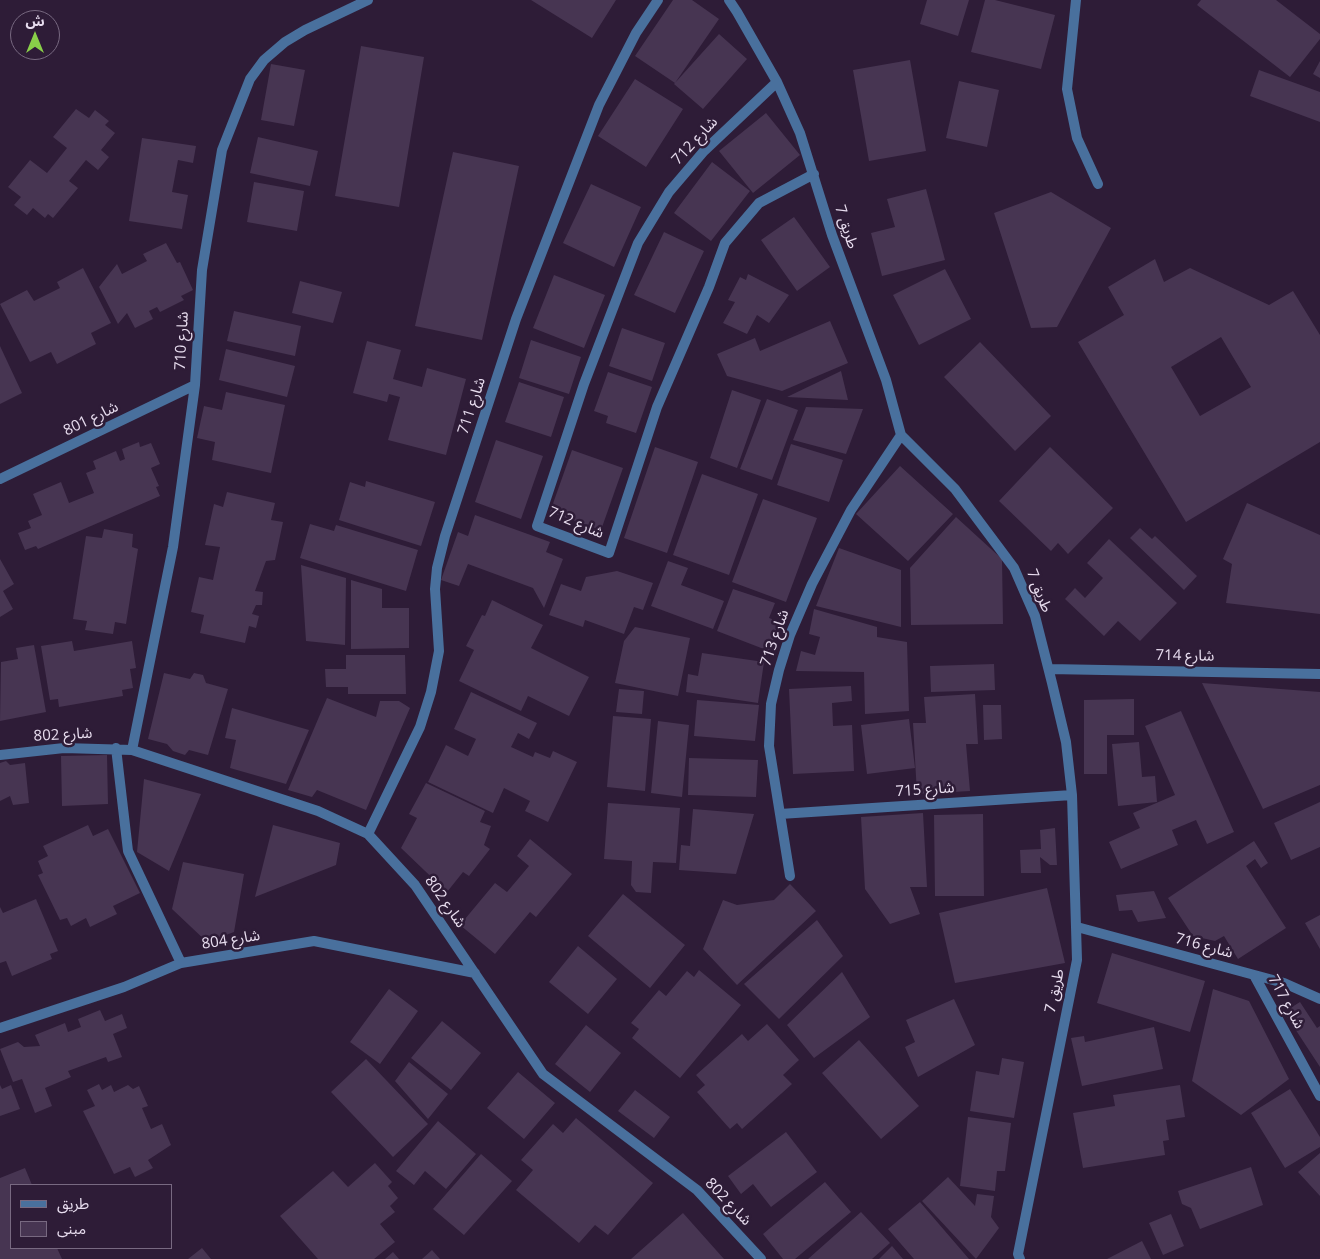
<!DOCTYPE html>
<html>
<head>
<meta charset="utf-8">
<style>
  body { margin:0 }
  #map { position:relative; width:1320px; height:1259px; overflow:hidden; background:#2e1c37; font-family:"Open Sans","Noto Sans Arabic",sans-serif }
  canvas { display:block }
  .legend { position:absolute; left:10px; top:1184px; width:162px; height:65px; box-sizing:border-box; background:#2e1c37; border:1px solid #786981; margin:0; padding:6px 9px; list-style:none; font-size:15px; color:#e8ddef }
  .legend li { display:flex; align-items:center; gap:10px; height:25px }
  .legend b { width:25px; border:1px solid #786981 }
  .north { position:absolute; left:10px; top:10px; width:50px; height:50px; box-sizing:border-box; background:#2e1c37; border:1px solid #786981; border-radius:50%; rotate:0deg; font-size:14px; font-weight:700; line-height:20px; text-align:center; color:#e8ddef }
  .north::after { content:''; display:block; margin:auto; width:18px; height:22px; background:#89cf49; clip-path:polygon(50% 0,100% 100%,50% 72%,0 100%) }
</style>
</head>
<body>
<div id="map">
<canvas width="1320" height="1259"></canvas>
<ul class="legend">
<li><b style="height:6px;background:#49709d"></b>طريق</li>
<li><b style="height:14px;background:#473552"></b>مبنى</li>
</ul>
<div class="north">ش</div>
</div>
<script>
const context = document.querySelector('canvas').getContext('2d');
context.lineJoin = 'round';
function paint(path, color) { context.fillStyle = color; context.fill(path, 'evenodd'); }
const shape = rows => new Path2D(rows.map(r => 'M' + r).join(''));
function stroke(path, color, width, dash) { context.strokeStyle = color; context.lineWidth = width; context.lineCap = dash ? 'butt' : 'round'; context.setLineDash(dash || []); context.stroke(path); }
function label(font, color, halo, rows, align = 'center') {
  context.font = font + ' "Open Sans","Noto Sans Arabic",sans-serif'; context.lineWidth = 5; context.setLineDash([]); context.textBaseline = 'middle'; context.strokeStyle = halo; context.fillStyle = color; for (const [text, x, y, turn = 0] of rows) {
    context.save(); context.translate(x, y); context.rotate((+turn || 0) * Math.PI / 180); context.textAlign = isNaN(turn) ? turn : align; if (halo) context.strokeText(text, 0, 0); context.fillText(text, 0, 0); context.restore();
  }
}
paint(shape([
  [531,0,616,0,592,38],
  [673,0,692,0,719,19,675,83,635,56],
  [927,0,969,0,958,36,920,24],
  [985,0,995,0,1055,15,1041,69,971,52],
  [1201,0,1276,0,1320,34,1320,39,1290,77,1197,5],
  [719,34,747,59,703,109,674,84],
  [361,46,424,57,399,207,335,196],
  [910,60,926,151,869,161,853,70],
  [1320,61,1320,78,1313,74],
  [271,64,305,70,294,126,261,120],
  [1259,70,1320,92,1320,122,1250,96],
  [635,79,683,109,646,167,598,136],
  [959,81,999,90,987,147,946,138],
  [76,109,89,118,95,110,109,121,105,125,115,133,101,150,109,157,98,170,86,160,69,181,78,188,53,218,48,214,45,218,33,208,27,215,14,205,21,197,8,187,30,160,47,173,67,148,53,137],
  [766,113,800,155,753,193,719,151],
  [258,137,318,151,310,186,250,173],
  [142,138,196,146,193,163,178,160,172,192,188,195,182,229,129,221],
  [453,152,519,166,482,340,415,326],
  [712,162,750,191,711,241,674,213],
  [254,182,304,191,297,231,247,222],
  [591,184,641,207,614,267,563,243],
  [926,189,945,260,882,276,871,233,895,227,887,199],
  [1051,192,1111,228,1057,327,1031,328,994,213],
  [794,217,830,267,797,291,761,240],
  [664,232,704,251,675,313,634,295],
  [166,243,177,263,180,262,193,290,181,296,184,300,160,312,157,307,149,311,153,319,135,328,127,313,118,324,99,287,117,264,122,274,147,261,143,254],
  [1155,259,1164,282,1190,268,1269,305,1293,291,1320,335,1320,442,1186,522,1078,342,1124,315,1108,287],
  [1221,337,1251,387,1200,416,1171,367],
  [83,268,111,323,91,333,96,344,57,364,51,352,30,362,0,304,27,290,34,301,60,288,57,282],
  [945,269,971,319,919,345,893,295],
  [748,274,789,295,769,323,757,315,747,334,723,323,735,302,728,300,740,277,746,280],
  [554,275,605,295,584,348,533,328],
  [300,281,342,292,333,323,292,313],
  [234,311,301,326,295,356,227,341],
  [830,321,848,363,782,391,727,376,717,354,755,338,760,351],
  [622,328,665,343,652,381,609,366],
  [531,340,581,357,569,394,519,378],
  [367,341,401,350,393,379,422,387,427,368,466,379,446,455,388,440,400,397,389,394,387,402,353,393],
  [980,342,1051,416,1015,451,944,377],
  [0,346,22,393,0,404],
  [226,349,295,366,287,397,219,380],
  [841,371,848,400,787,397],
  [608,372,652,387,636,433,606,423,608,416,594,411],
  [519,382,564,397,551,437,505,422],
  [732,390,761,400,737,468,710,458],
  [226,392,285,405,271,473,212,460,215,442,197,438,204,406,222,410],
  [767,399,798,410,772,480,740,469],
  [806,407,863,409,846,454,793,440],
  [496,440,543,456,521,519,475,502],
  [139,442,140,447,151,443,160,464,151,468,159,486,156,487,160,496,38,549,36,546,25,550,18,533,31,528,28,521,42,515,33,494,61,482,69,503,94,493,86,473,96,469,93,461,116,451,120,461,125,459,122,449],
  [791,444,843,460,829,502,777,485],
  [655,447,698,462,667,553,624,538],
  [1050,447,1113,508,1068,554,1058,543,1051,551,999,501],
  [572,450,623,468,601,530,550,512],
  [900,466,953,514,908,561,856,514],
  [702,474,758,494,729,575,673,555],
  [366,481,435,502,421,546,339,520,350,482,365,487],
  [227,492,275,503,271,520,283,522,275,560,266,561,255,591,263,592,262,605,256,605,252,614,259,616,256,628,249,626,245,643,200,633,204,615,191,612,199,577,213,580,220,547,205,545,214,504,223,507],
  [763,499,817,518,786,602,732,582],
  [1247,503,1320,535,1320,614,1226,603,1232,564,1223,559],
  [475,515,550,542,546,552,563,559,544,608,533,588,468,564,459,586,441,580,458,532,468,536],
  [956,517,1002,559,1003,624,911,625,910,568],
  [310,524,334,531,336,525,418,550,406,591,300,558],
  [1140,528,1152,539,1155,536,1197,576,1184,590,1130,538],
  [104,529,133,534,132,547,138,549,126,624,115,622,113,634,85,630,87,621,73,619,86,536,102,538],
  [1109,539,1177,603,1140,641,1118,621,1104,636,1065,599,1075,588,1085,598,1103,578,1087,563],
  [839,548,901,570,901,627,816,606],
  [0,559,14,584,3,591,13,609,0,617],
  [668,561,688,568,681,585,724,601,713,629,651,606],
  [301,565,346,578,345,645,306,641],
  [617,571,653,583,643,610,634,607,624,634,585,620,583,627,549,615,561,584,581,591,586,577],
  [351,580,382,589,382,608,409,608,409,648,351,649],
  [733,589,775,603,769,618,780,622,769,651,717,631],
  [492,600,543,625,531,648,589,677,569,716,528,696,521,711,459,681,474,650,466,646,482,615,485,616],
  [814,609,877,627,877,637,907,642,909,711,865,714,864,672,796,671,801,651,815,655,820,637,809,634],
  [635,627,690,638,678,696,615,683,624,641],
  [72,641,74,651,132,641,136,668,130,669,133,688,122,690,123,696,59,707,58,699,50,700,41,646],
  [34,645,46,712,0,721,1,662,18,659,16,648],
  [702,653,764,662,758,703,686,692,688,674,698,676],
  [346,655,405,655,406,694,348,694,348,687,326,687,325,669,346,669],
  [994,664,995,690,931,692,930,666],
  [164,673,190,679,194,673,203,675,206,683,228,689,208,755,189,750,185,755,173,751,167,744,148,739],
  [1202,683,1320,692,1320,785,1263,809],
  [851,686,852,701,832,703,833,726,852,725,854,771,793,774,789,689],
  [619,689,644,691,642,714,616,712],
  [471,692,537,723,529,739,518,733,511,747,533,757,535,752,550,758,553,751,577,762,548,822,525,811,530,801,504,788,493,813,428,782,446,745,468,756,476,739,454,729],
  [975,694,978,744,966,744,970,791,917,794,913,723,926,723,924,697],
  [327,698,376,717,380,701,399,701,410,708,366,810,317,790,312,797,288,790],
  [1134,699,1134,735,1107,735,1107,774,1084,774,1084,700],
  [697,700,759,705,755,741,694,736],
  [983,705,1001,705,1002,739,984,740],
  [232,708,309,730,286,784,230,768,236,740,225,738],
  [1181,711,1234,832,1207,844,1196,820,1172,830,1178,845,1121,869,1109,842,1140,828,1133,813,1175,795,1145,726],
  [613,716,651,719,645,791,607,787],
  [909,719,915,768,867,774,861,725],
  [658,721,689,725,682,797,651,793],
  [1139,742,1142,777,1155,776,1157,802,1118,806,1112,744],
  [107,755,108,804,62,806,61,756],
  [689,758,758,760,756,797,688,795],
  [6,761,10,765,25,763,29,803,13,805,10,796,0,801,0,763],
  [144,779,201,794,169,871,137,852],
  [426,783,485,811,480,822,491,826,484,845,490,849,469,876,463,872,447,892,401,848,417,818,409,814],
  [1320,802,1320,847,1291,860,1274,823],
  [608,803,680,808,676,863,653,862,651,893,636,892,631,885,632,861,604,859],
  [693,809,754,814,736,874,679,870,681,845,690,846],
  [923,813,927,887,910,887,920,914,890,924,865,889,861,817],
  [983,814,984,896,935,896,934,815],
  [88,825,93,836,108,829,140,893,113,906,117,914,90,927,86,918,71,926,67,918,60,920,38,875,43,873,38,861,48,856,43,846],
  [273,825,340,843,336,865,255,897],
  [1055,828,1057,865,1050,865,1040,857,1041,873,1021,873,1020,850,1041,849,1040,830],
  [530,839,572,874,536,917,530,912,495,954,460,925,495,883,507,892,529,866,517,856],
  [1254,841,1268,863,1261,868,1255,859,1246,866,1286,928,1238,959,1224,936,1215,941,1193,936,1168,898],
  [183,862,244,874,234,932,207,942,172,909],
  [790,884,816,911,737,985,703,949,723,900,737,905,774,900],
  [1047,888,1065,963,955,983,939,913],
  [1154,891,1166,918,1138,922,1132,910,1119,911,1116,895],
  [623,894,685,945,650,988,588,936],
  [36,899,58,951,50,954,52,959,12,976,6,961,0,963,0,907,3,913],
  [1320,915,1320,949,1305,923],
  [817,920,843,956,779,1019,744,984],
  [578,946,617,979,588,1014,549,982],
  [1112,953,1205,981,1190,1032,1097,1003],
  [699,970,741,1005,680,1078,632,1038,639,1029,631,1023,659,990,666,996,687,971,694,977],
  [842,972,870,1017,814,1058,787,1025],
  [389,989,418,1011,380,1064,350,1042],
  [1213,989,1249,1001,1289,1079,1241,1115,1192,1081],
  [954,999,975,1045,918,1077,905,1047,915,1042,906,1020],
  [1300,1002,1317,1028,1320,1026,1320,1067,1284,1012],
  [100,1010,105,1021,122,1014,127,1028,113,1034,122,1057,108,1062,106,1057,68,1071,71,1077,45,1088,52,1106,35,1113,22,1079,13,1082,0,1049,18,1042,24,1047,40,1046,35,1035,65,1023,68,1032,81,1027,78,1019],
  [442,1021,481,1053,451,1090,411,1058],
  [767,1024,799,1060,783,1075,792,1084,742,1129,737,1123,730,1129,697,1092,705,1085,696,1075,742,1034,748,1041],
  [586,1025,621,1053,590,1092,555,1064],
  [1154,1027,1163,1069,1082,1086,1071,1038,1084,1036,1085,1042],
  [859,1040,919,1106,881,1139,822,1073],
  [1002,1058,1024,1062,1014,1118,970,1111,976,1071,999,1075],
  [366,1059,428,1124,393,1157,331,1092],
  [409,1062,448,1094,428,1119,395,1081],
  [518,1072,555,1103,524,1139,487,1108],
  [99,1084,102,1090,111,1085,114,1092,128,1085,133,1089,139,1086,148,1106,142,1108,151,1129,162,1124,171,1145,148,1160,153,1168,135,1177,130,1167,114,1174,83,1111,95,1106,87,1090],
  [0,1085,2,1089,11,1085,20,1109,0,1116],
  [1180,1085,1185,1117,1166,1120,1169,1140,1163,1141,1165,1155,1083,1168,1073,1113,1115,1106,1113,1095],
  [1290,1089,1320,1137,1320,1147,1285,1168,1251,1113],
  [635,1090,670,1117,654,1138,618,1111],
  [968,1117,1011,1123,1005,1171,997,1171,995,1191,960,1186],
  [576,1118,653,1183,608,1235,595,1225,579,1243,516,1190,533,1170,521,1160,553,1124,563,1133],
  [438,1121,476,1154,446,1189,425,1171,414,1185,396,1171],
  [786,1132,817,1172,771,1207,753,1184,741,1194,728,1176],
  [1320,1153,1320,1196,1298,1172],
  [481,1154,512,1181,464,1235,433,1209],
  [375,1163,392,1182,388,1186,398,1198,390,1206,395,1212,380,1224,395,1242,374,1259,318,1259,280,1216,333,1171,348,1187],
  [1251,1167,1263,1205,1200,1229,1191,1208,1182,1204,1178,1191],
  [25,1168,32,1185,11,1185,11,1248,57,1248,62,1259,0,1259,0,1178],
  [948,1177,975,1206,977,1194,994,1196,991,1217,999,1228,976,1259,922,1201],
  [825,1182,851,1212,795,1259,783,1259,763,1234],
  [920,1202,969,1259,914,1259,888,1229],
  [861,1212,890,1243,872,1259,808,1259],
  [683,1213,724,1259,631,1259],
  [1171,1214,1184,1246,1163,1255,1149,1223],
  [1142,1241,1151,1259,1107,1259],
  [892,1246,903,1259,879,1259],
  [202,1248,211,1259,188,1259],
  [432,1250,440,1259,422,1259],
  [393,1252,399,1259,385,1259]
]), '#473552');
stroke(shape([
  [729,0,737,12,777,82,800,133,832,235,886,380,901,435,955,489,1014,568,1035,616,1052,683,1066,742,1072,795,1077,960,1018,1254,1020,1259],
  [1076,0,1067,89,1077,138,1098,184],
  [777,82,704,151,669,192,638,243,584,384,537,526,609,553,657,407,709,287,725,243,759,203,814,174],
  [0,479,195,385],
  [1049,669,1320,674],
  [116,748,128,851,181,963],
  [132,750,173,547,195,385,202,270,222,150,250,79,264,60,285,42,305,30,368,0],
  [0,755,64,748,132,750,318,811,368,834,415,885,543,1074,697,1190,761,1259],
  [780,814,1072,795],
  [368,834,420,727,431,692,439,651,435,589,437,568,445,536,516,319,599,105,636,33,658,0],
  [790,876,769,746,771,704,779,670,790,635,812,584,851,510,901,435],
  [1077,927,1284,983,1320,999],
  [1254,975,1320,1096],
  [0,1028,124,987,181,963,314,941,475,973]
]), '#49709d', 10);
label('15px', '#e8ddef', '#2e1c37', [
  ["شارع 712",695,141,-47],
  ["7 طريق",846,227,72],
  ["شارع 710",182,341,-87],
  ["شارع 711",472,406,-72],
  ["شارع 801",91,419,-26],
  ["شارع 712",576,523,23],
  ["7 طريق",1039,591,68],
  ["شارع 713",775,638,-71],
  ["شارع 714",1185,656,1],
  ["شارع 802",63,735,-3],
  ["شارع 715",925,790,-4],
  ["شارع 802",445,902,55],
  ["شارع 804",231,940,-9],
  ["شارع 716",1204,946,15],
  ["7 طريق",1055,991,-78],
  ["شارع 717",1286,1002,61],
  ["شارع 802",728,1202,46]
]);
</script>
</body>
</html>
